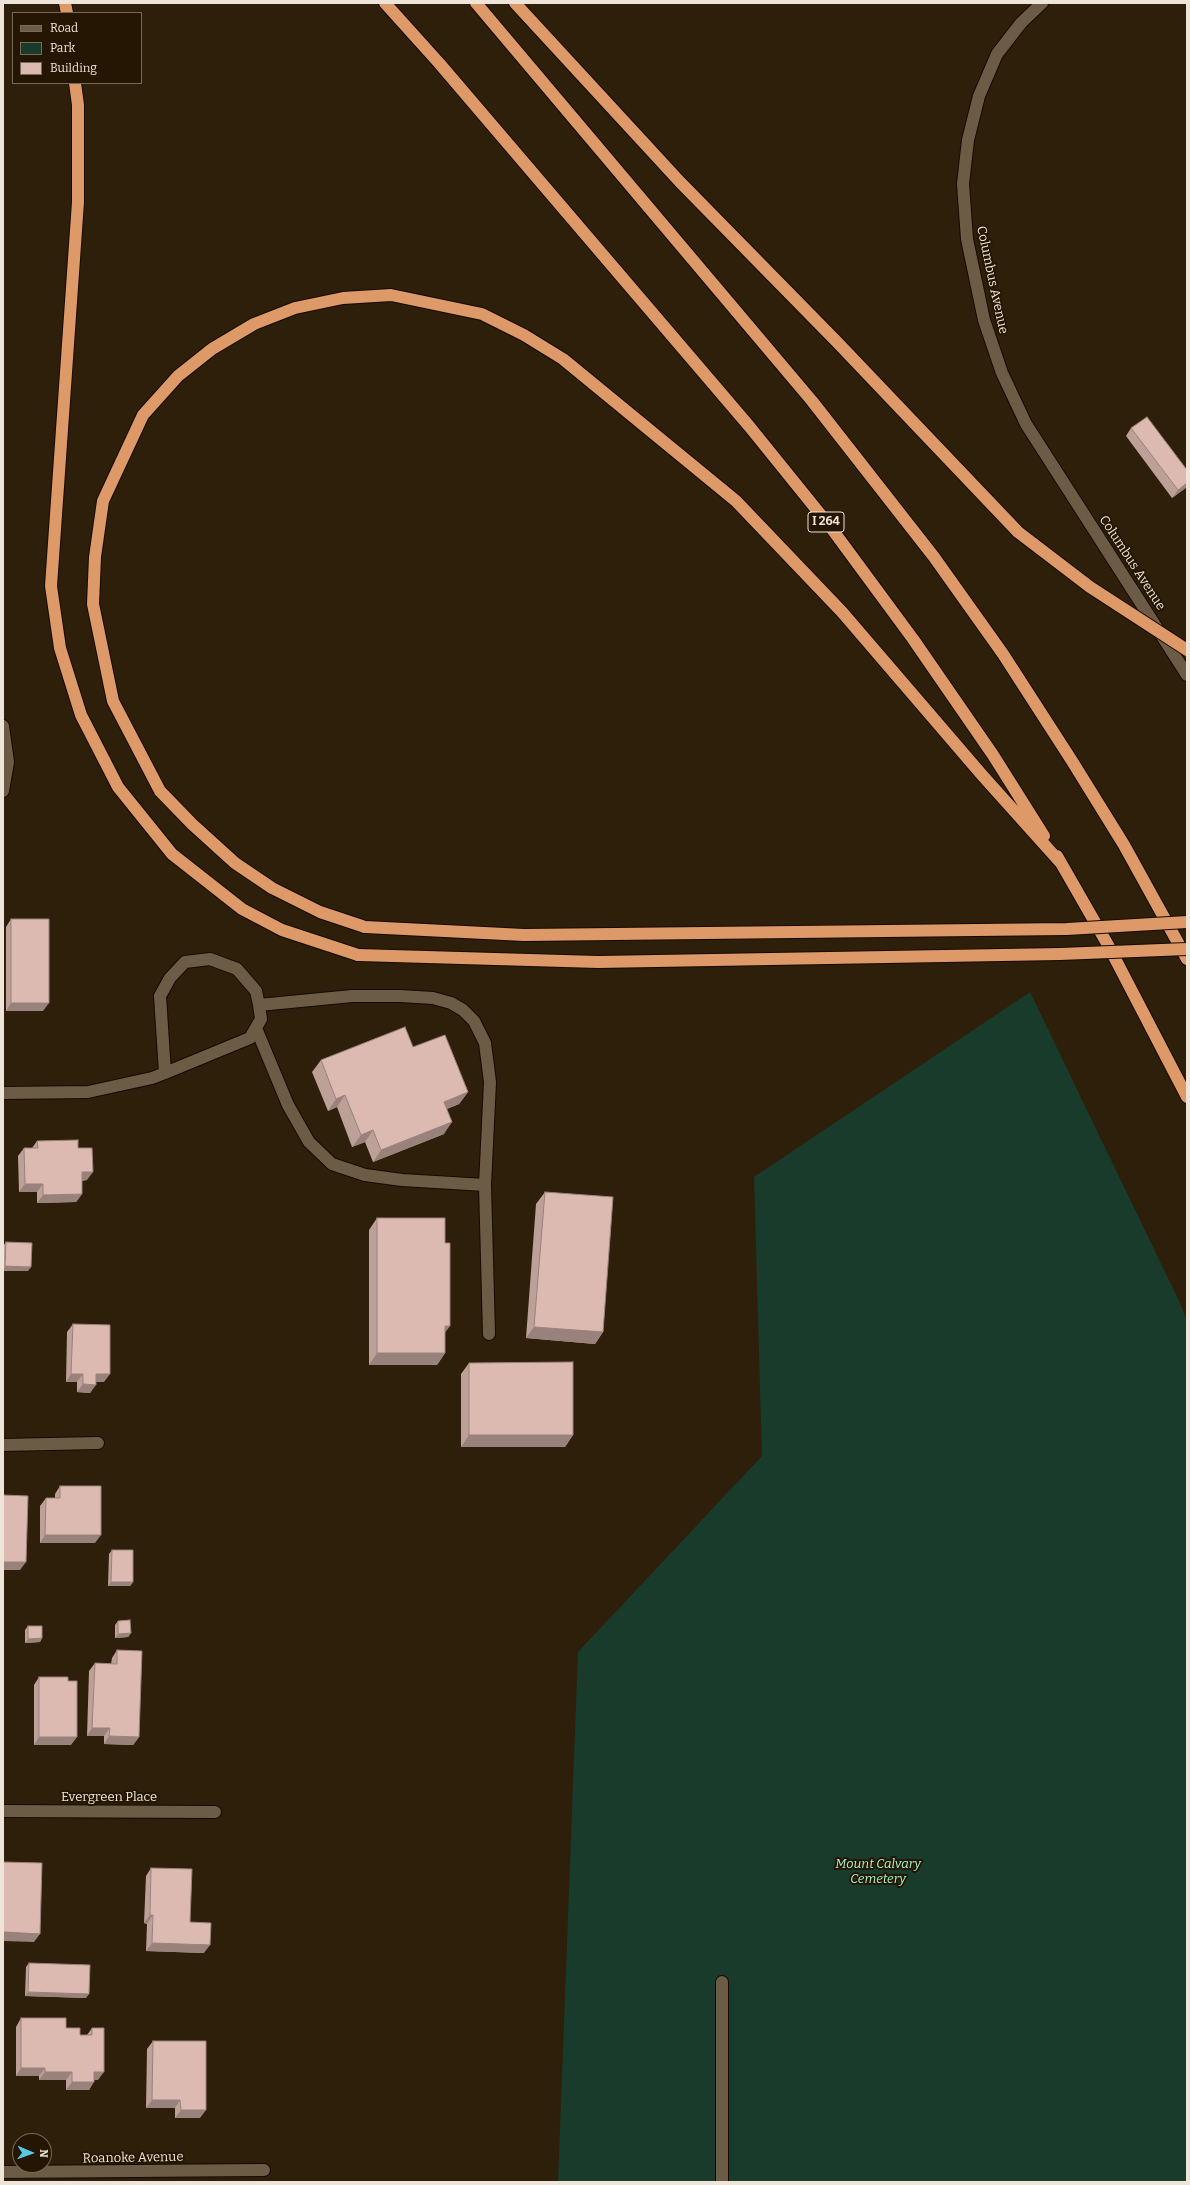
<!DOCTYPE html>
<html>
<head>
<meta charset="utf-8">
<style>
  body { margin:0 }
  #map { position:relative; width:1190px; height:2185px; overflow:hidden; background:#2e1f0a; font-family:Bitter,serif }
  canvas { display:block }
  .frame { position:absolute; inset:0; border:4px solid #eee5d8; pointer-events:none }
  .legend { position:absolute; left:12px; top:12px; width:130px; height:72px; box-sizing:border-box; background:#241602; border:1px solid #756958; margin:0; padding:5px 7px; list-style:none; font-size:12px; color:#eee5d8 }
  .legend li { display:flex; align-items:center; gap:8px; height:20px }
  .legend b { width:20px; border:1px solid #756958 }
  .north { position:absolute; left:12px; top:2133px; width:40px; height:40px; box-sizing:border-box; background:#241602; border:1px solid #756958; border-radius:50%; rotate:92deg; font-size:11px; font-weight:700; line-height:16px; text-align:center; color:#eee5d8 }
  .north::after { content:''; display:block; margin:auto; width:14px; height:18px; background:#57c9e2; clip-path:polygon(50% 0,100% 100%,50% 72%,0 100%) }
</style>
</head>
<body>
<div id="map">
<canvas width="1190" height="2185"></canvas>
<div class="frame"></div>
<ul class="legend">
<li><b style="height:5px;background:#6d5c45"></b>Road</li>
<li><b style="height:11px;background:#193b2c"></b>Park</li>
<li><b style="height:11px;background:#dcbab1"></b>Building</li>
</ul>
<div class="north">N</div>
</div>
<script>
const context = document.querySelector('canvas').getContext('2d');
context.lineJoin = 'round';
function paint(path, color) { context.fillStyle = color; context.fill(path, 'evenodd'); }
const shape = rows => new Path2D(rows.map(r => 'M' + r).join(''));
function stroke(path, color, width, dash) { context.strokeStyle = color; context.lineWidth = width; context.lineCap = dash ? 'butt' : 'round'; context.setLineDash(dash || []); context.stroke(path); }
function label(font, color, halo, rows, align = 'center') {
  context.font = font + ' Bitter,serif'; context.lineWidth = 4; context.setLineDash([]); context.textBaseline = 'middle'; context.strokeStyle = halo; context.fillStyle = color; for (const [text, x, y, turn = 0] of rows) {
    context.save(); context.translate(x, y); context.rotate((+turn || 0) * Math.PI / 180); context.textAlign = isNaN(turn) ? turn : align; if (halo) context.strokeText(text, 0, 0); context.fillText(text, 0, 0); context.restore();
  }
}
paint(shape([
  [1030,992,1179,1301,1187,1321,1187,2182,558,2182,578,1652,762,1456,754,1177]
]), '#193b2c');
const minor = shape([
  [1042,3,1021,23,997,54,979,96,968,140,963,184,967,239,984,320,1002,373,1026,424,1187,675],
  [3,726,8,762,3,791],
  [259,1005,352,996,400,996,433,998,451,1003,463,1010,474,1021,485,1043,490,1082,485,1185],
  [256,1028,288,1105,309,1142,332,1164,365,1175,402,1180,485,1185,489,1334],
  [3,1093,88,1092,152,1078,165,1073,250,1038,261,1019,259,1005,256,991,237,969,210,959,185,962,170,978,160,996,165,1073],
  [3,1445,98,1443],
  [3,1811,215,1812],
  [722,1982,722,2182],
  [3,2172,264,2170]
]);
const highway = shape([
  [65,3,67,13],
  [385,3,439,63,749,426,829,525,913,639,993,755,1044,836],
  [476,3,812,401,934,557,1003,654,1072,761,1124,845,1187,959],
  [515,3,680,182,837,342,1018,532],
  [75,83,78,105,78,202,51,586,60,648,81,715,118,787,172,854,242,909,282,930,358,955],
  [1057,856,1108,945,1187,1097],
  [365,927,320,912,272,888,235,863,192,824,160,791,113,701,93,604,95,557,103,501,143,415,178,376,212,349,254,324,295,308,343,298,391,295,482,314,524,335,563,359,736,501,842,612,982,775,1060,862]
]);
stroke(minor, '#160900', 14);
stroke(highway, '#160900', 14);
stroke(minor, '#6d5c45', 12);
stroke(highway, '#dd9967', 12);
const highwayBridge = shape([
  [1018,532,1090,587,1187,650],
  [365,927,524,935,1067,929,1187,922],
  [358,955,598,962,1060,954,1187,949]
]);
stroke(highwayBridge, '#160900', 14, []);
stroke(highwayBridge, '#dd9967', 12);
paint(shape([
  [1131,428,1187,487,1172,498,1126,436],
  [11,919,43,1011,6,1011,6,927],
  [413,1047,468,1092,459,1104,447,1109,444,1134,373,1162,365,1142,352,1147,337,1107,328,1111,312,1072,321,1060],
  [37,1141,78,1148,87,1180,82,1181,82,1194,76,1202,37,1203,37,1192,19,1192,18,1156,24,1148,32,1148],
  [545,1192,603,1332,595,1344,526,1338,536,1204],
  [377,1218,445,1333,445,1353,437,1365,369,1365,369,1230],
  [6,1242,28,1271,3,1271,3,1246],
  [73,1324,104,1382,96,1382,90,1393,77,1392,77,1382,66,1382,67,1332],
  [469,1363,573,1435,565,1447,461,1447,461,1374],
  [60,1486,95,1543,40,1543,40,1506,46,1498,55,1498,55,1494],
  [112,1550,133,1582,130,1586,108,1586,109,1554],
  [118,1621,131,1633,128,1637,115,1638,115,1625],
  [28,1626,42,1638,40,1642,25,1643,25,1630],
  [117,1650,139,1737,133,1745,104,1744,104,1736,87,1736,89,1671,95,1663,111,1664,112,1658],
  [39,1677,71,1745,34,1745,34,1685],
  [151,1868,190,1922,204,1953,146,1951,147,1924,144,1923,146,1876],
  [29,1963,86,1998,25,1996,26,1967],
  [21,2018,66,2028,80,2035,87,2035,92,2028,98,2080,94,2080,89,2090,66,2090,66,2080,39,2080,39,2076,16,2076,16,2027],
  [153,2041,200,2118,175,2118,175,2108,146,2108,147,2049]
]), '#bda098');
paint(shape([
  [1187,483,1187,487,1172,498,1178,490],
  [11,1003,49,1003,43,1011,6,1011],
  [468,1092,459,1104,436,1113,444,1102],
  [345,1095,337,1107,328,1111,336,1099],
  [452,1122,444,1134,373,1162,381,1150],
  [373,1130,365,1142,352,1147,361,1135],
  [82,1172,93,1172,87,1180,76,1181],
  [25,1184,43,1184,37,1192,19,1192],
  [82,1194,76,1202,37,1203,43,1195],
  [5,1266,31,1267,28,1271,3,1271],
  [445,1326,450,1326,441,1338],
  [534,1327,603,1332,595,1344,526,1338],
  [377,1353,445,1353,437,1365,369,1365],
  [71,1374,83,1374,77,1382,66,1382],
  [96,1374,110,1374,104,1382,90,1382],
  [83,1384,96,1385,90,1393,77,1392],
  [469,1435,573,1435,565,1447,461,1447],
  [45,1535,101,1535,95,1543,40,1543],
  [3,1562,26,1562,20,1570,3,1570],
  [111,1582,133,1582,130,1586,108,1586],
  [131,1633,128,1637,115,1638,118,1634],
  [42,1638,40,1642,25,1643,28,1639],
  [92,1728,110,1728,104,1736,87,1736],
  [109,1736,139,1737,133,1745,104,1744],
  [39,1737,77,1737,71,1745,34,1745],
  [150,1915,153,1915,147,1924,144,1923],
  [3,1932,40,1934,34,1942,3,1941],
  [152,1943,210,1945,204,1953,146,1951],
  [28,1992,89,1994,86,1998,25,1996],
  [21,2068,45,2068,39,2076,16,2076],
  [45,2072,72,2072,66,2080,39,2080],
  [94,2072,104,2072,98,2080,88,2080],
  [72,2082,94,2082,89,2090,66,2090],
  [152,2100,180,2100,175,2108,146,2108],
  [181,2110,206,2110,200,2118,175,2118]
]), '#9a827c');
const building = shape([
  [1147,417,1187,470,1187,483,1178,490,1131,428,1147,417],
  [11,919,49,919,49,1003,11,1003,11,919],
  [405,1027,413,1047,445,1035,468,1092,444,1102,452,1122,381,1150,373,1130,361,1135,345,1095,336,1099,321,1060,405,1027],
  [78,1140,78,1148,92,1148,93,1172,82,1172,82,1194,43,1195,43,1184,25,1184,24,1148,38,1148,37,1141,78,1140],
  [545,1192,613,1197,603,1332,534,1327,545,1192],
  [377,1218,445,1218,445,1243,450,1243,450,1326,445,1326,445,1353,377,1353,377,1218],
  [6,1242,32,1243,31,1267,5,1266,6,1242],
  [73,1324,110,1325,110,1374,96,1374,96,1385,83,1384,83,1374,71,1374,73,1324],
  [573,1362,573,1435,469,1435,469,1363,573,1362],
  [60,1486,101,1486,101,1535,45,1535,46,1498,60,1498,60,1486],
  [3,1495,28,1496,26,1562,3,1562,3,1495],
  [112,1550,133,1550,133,1582,111,1582,112,1550],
  [130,1620,131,1633,118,1634,118,1621,130,1620],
  [28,1626,42,1626,42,1638,28,1639,28,1626],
  [117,1650,142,1651,139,1737,109,1736,110,1728,92,1728,95,1663,117,1664,117,1650],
  [39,1677,68,1677,68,1681,77,1681,77,1737,39,1737,39,1677],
  [3,1862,42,1863,40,1934,3,1932,3,1862],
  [151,1868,192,1869,190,1922,211,1923,210,1945,152,1943,153,1915,150,1915,151,1868],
  [29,1963,90,1965,89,1994,28,1992,29,1963],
  [21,2018,66,2018,66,2028,80,2028,80,2035,92,2035,92,2028,104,2028,104,2072,94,2072,94,2082,72,2082,72,2072,45,2072,45,2068,21,2068,21,2018],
  [153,2041,206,2041,206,2110,181,2110,180,2100,152,2100,153,2041]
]);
paint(building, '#dcbab1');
stroke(building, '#9a827c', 1);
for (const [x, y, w] of [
  [826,522,36]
]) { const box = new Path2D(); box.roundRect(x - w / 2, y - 10, w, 20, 3); context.fillStyle = '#241602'; context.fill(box); stroke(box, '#eee5d8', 1); }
label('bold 12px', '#eee5d8', null, [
  ["I 264",826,522]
]);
label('13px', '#eee5d8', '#241602', [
  ["Columbus Avenue",992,280,78],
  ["Columbus Avenue",1132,563,57],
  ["Evergreen Place",109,1797],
  ["Roanoke Avenue",133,2158,-1]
]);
label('italic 13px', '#a7f5ce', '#241602', [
  ["Mount Calvary",878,1864],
  ["Cemetery",878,1879]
]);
</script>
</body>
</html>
